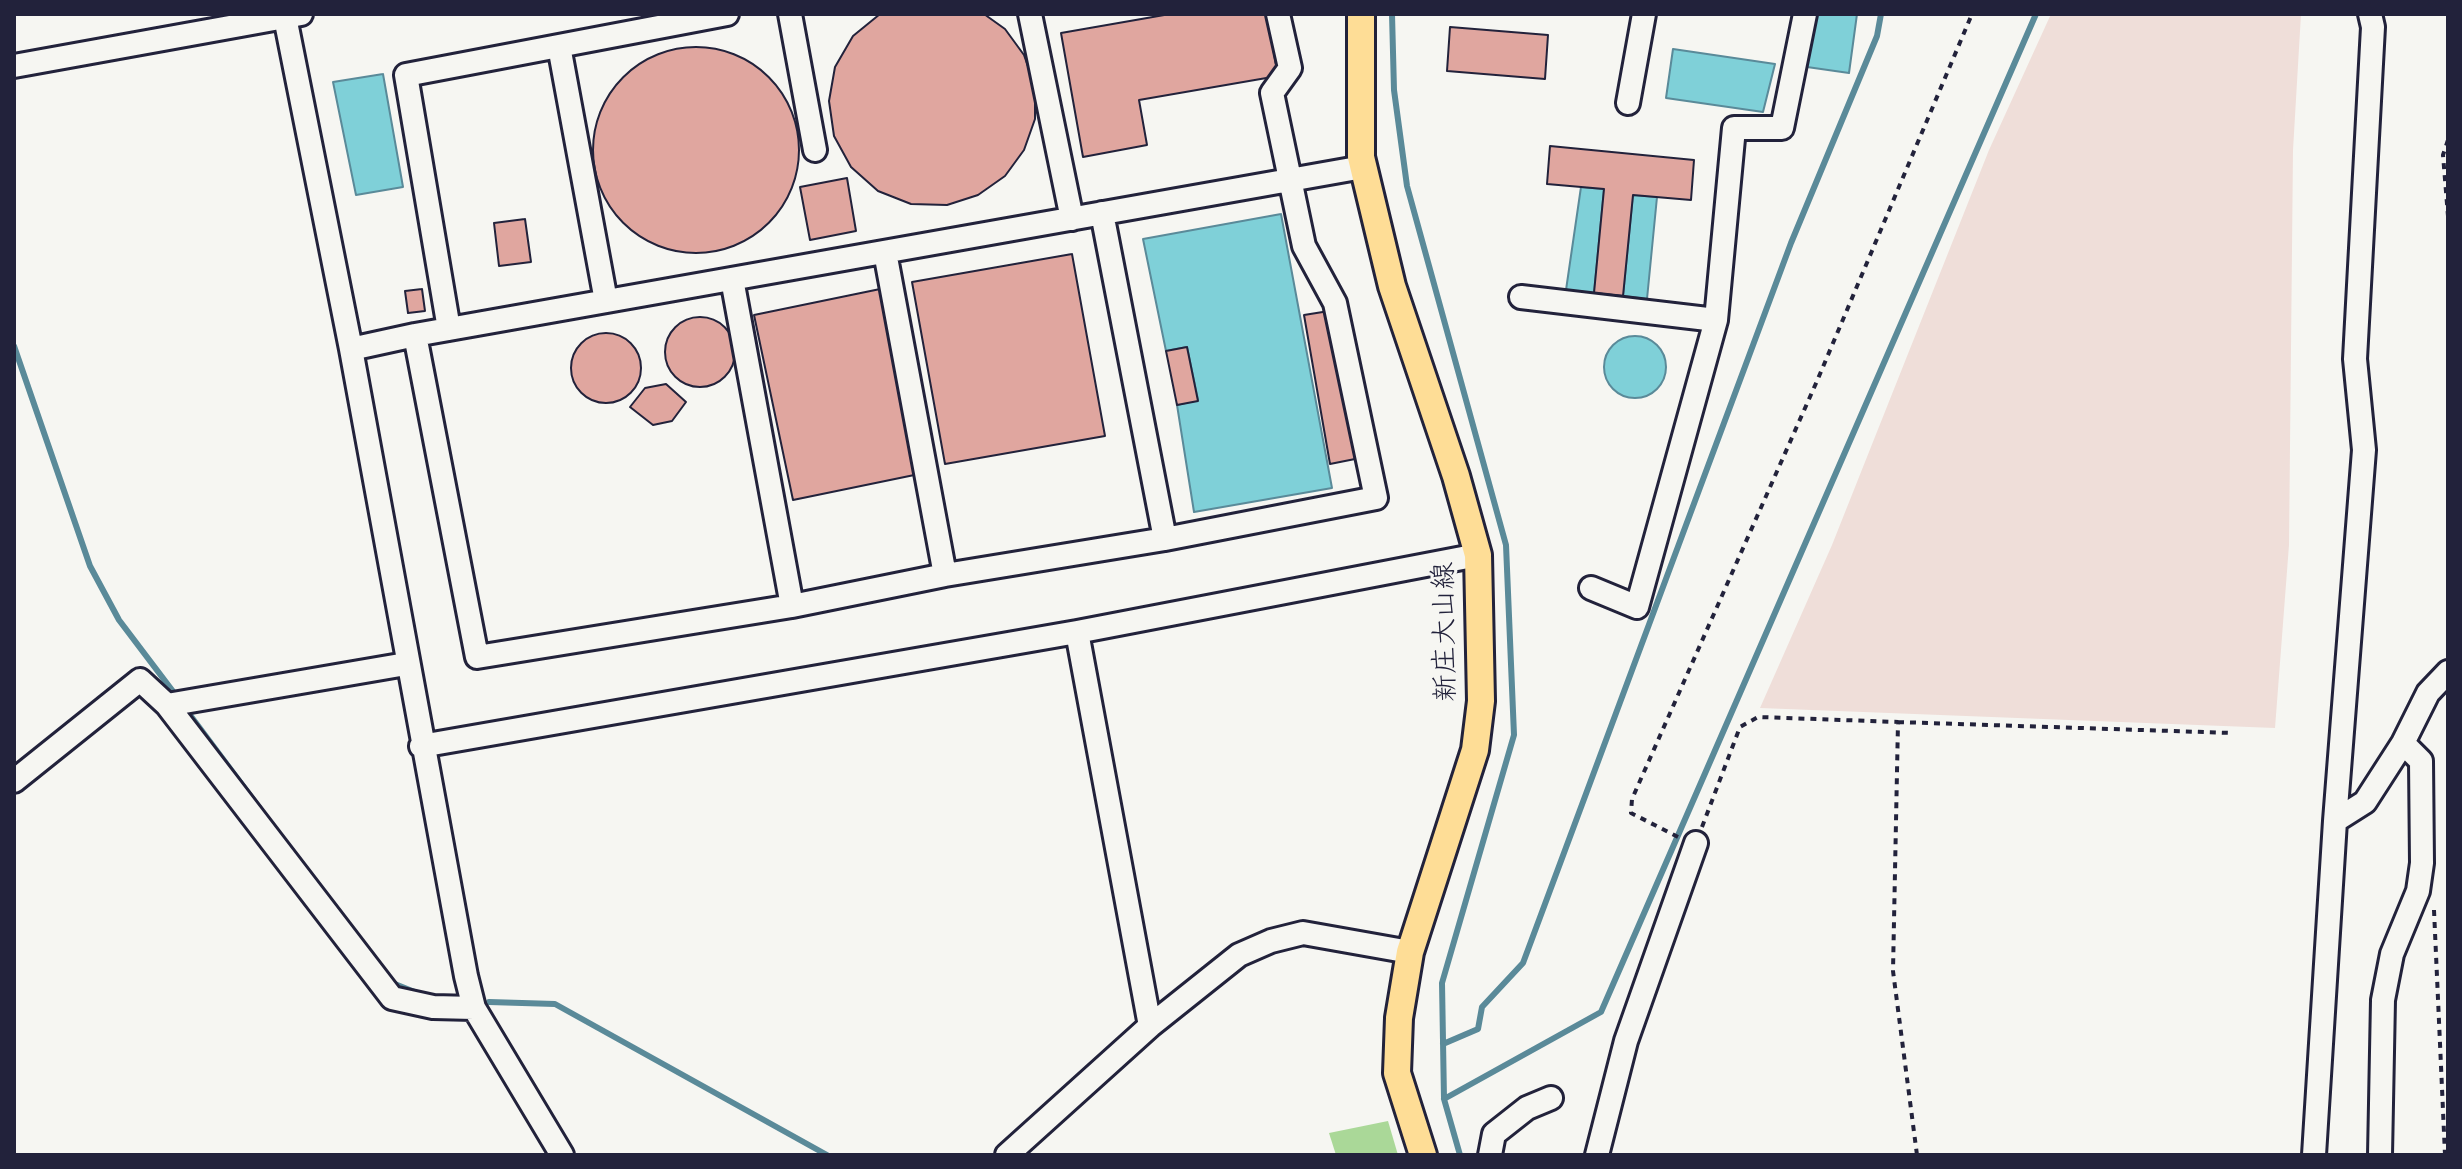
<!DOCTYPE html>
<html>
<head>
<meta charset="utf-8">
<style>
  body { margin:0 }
  #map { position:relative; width:2462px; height:1169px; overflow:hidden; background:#f6f6f2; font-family:Delius,sans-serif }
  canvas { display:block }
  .frame { position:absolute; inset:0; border:16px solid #22223b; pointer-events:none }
</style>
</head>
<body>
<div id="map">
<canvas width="2462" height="1169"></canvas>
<div class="frame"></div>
</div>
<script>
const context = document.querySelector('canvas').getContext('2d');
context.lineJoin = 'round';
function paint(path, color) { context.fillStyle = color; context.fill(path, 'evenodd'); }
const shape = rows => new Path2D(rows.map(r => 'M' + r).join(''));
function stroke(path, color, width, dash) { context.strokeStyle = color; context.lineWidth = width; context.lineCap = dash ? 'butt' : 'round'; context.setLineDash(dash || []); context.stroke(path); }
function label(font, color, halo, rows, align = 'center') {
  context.font = font + ' Delius,"Klee One",sans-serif'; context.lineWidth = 6; context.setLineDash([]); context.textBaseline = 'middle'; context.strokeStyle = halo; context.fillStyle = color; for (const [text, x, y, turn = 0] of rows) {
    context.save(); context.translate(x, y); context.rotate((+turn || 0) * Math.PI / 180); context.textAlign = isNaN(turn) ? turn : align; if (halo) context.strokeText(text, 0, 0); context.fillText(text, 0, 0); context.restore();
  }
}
paint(shape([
  [2051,14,2301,14,2293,150,2289,545,2275,728,1760,708,1832,545,1989,150]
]), '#efded9');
paint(shape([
  [1388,1121,1398,1155,1336,1155,1329,1133]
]), '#aad898');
const water = shape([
  [1816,14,1857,14,1849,73,1807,67,1816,14],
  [1673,49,1775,64,1763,112,1666,98,1673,49],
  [383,74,403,187,356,195,333,82,383,74],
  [1581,187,1604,189,1594,293,1566,290,1581,187],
  [1633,195,1657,197,1647,299,1623,296,1633,195],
  [1281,214,1332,488,1194,512,1177,405,1198,400,1187,347,1166,351,1143,239,1281,214],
  '1604 367a31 31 0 1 1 62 0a31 31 0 1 1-62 0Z'
]);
paint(water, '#7fd0d8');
stroke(water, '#5a8a99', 2);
stroke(shape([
  [1392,14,1394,90,1407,186,1506,545,1514,735,1442,983,1444,1099,1460,1155],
  [14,346,90,566,119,620,178,698],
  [184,707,261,810],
  [390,982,417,993],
  [489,1002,555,1004,827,1155],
  [1443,1044,1478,1029,1482,1007,1523,963,1791,243,1877,36,1881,14],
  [1444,1099,1601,1012,2036,14]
]), '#5a8a99', 6);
const building = shape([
  [880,14,984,14,1005,29,1024,55,1035,86,1035,119,1024,150,1005,176,978,195,947,205,911,204,878,191,851,167,834,136,829,101,835,67,853,36,880,14],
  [1170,14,1267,14,1278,76,1139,100,1147,145,1083,157,1061,33,1170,14],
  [1450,27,1548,35,1545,79,1447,71,1450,27],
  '593 150a103 103 0 1 1 206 0a103 103 0 1 1-206 0Z',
  [1550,146,1694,160,1691,200,1633,195,1623,296,1594,293,1604,189,1547,184,1550,146],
  [847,178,856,231,810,240,800,187,847,178],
  [525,219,531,262,499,266,494,223,525,219],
  [1072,254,1105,436,945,464,912,282,1072,254],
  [885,288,924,473,793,500,754,315,885,288],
  [422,289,425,311,408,313,405,291,422,289],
  [1329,311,1355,459,1330,464,1304,315,1329,311],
  '665 352a35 35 0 1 1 70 0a35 35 0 1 1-70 0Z',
  '571 368a35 35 0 1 1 70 0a35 35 0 1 1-70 0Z',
  [1187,347,1198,401,1177,405,1166,351,1187,347],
  [666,384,686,402,672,421,653,425,630,407,645,388,666,384]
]);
paint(building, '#e0a69f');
stroke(building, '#22223b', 2);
const minor = shape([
  [301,14,285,17,351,349,466,976,474,1008,562,1155],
  [790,14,815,150],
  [1030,14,1072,219],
  [559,46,606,301],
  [14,66,285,17,284,14],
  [1628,103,1644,14],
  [1102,213,1165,539,1376,498,1335,303,1304,246,1272,93,1290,68,1278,14],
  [885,252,945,575,1165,539],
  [732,279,792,606,945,575],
  [1521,297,1716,320,1734,128,1782,128,1805,14],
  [449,329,406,75,727,14],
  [415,335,477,657,792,606],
  [351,349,415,335,1363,167],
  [1591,588,1637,607,1716,320],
  [1077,632,1150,1026],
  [167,705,392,998,433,1007,474,1008],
  [421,746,1077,632,1478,555],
  [14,781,140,680,167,705,406,664],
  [2335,821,2365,802,2403,743,2428,693,2448,672],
  [1007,1155,1150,1026,1239,955,1271,941,1303,933,1410,952],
  [1490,1155,1494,1134,1527,1108,1551,1098],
  [1597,1155,1626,1041,1696,843],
  [2314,1155,2335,821,2364,450,2355,359,2373,27,2370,14],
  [2380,1155,2383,1000,2392,954,2418,891,2422,863,2421,761,2403,743]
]);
const major = shape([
  [1361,14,1361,157,1392,286,1456,476,1478,555,1481,701,1475,750,1410,952,1399,1018,1397,1073,1423,1155]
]);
stroke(minor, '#22223b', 28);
stroke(major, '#22223b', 32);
stroke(shape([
  [2448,140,2443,155,2448,216],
  [1898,722,2233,733],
  [1702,827,1740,727,1758,717,1898,722,1893,971,1917,1155],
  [1678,837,1631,813,1632,799,1817,381,1972,14],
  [2434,910,2445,1155]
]), '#22223b', 4, [6, 6]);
stroke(minor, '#f6f6f2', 22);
stroke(major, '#fedd96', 26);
label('28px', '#22223b', '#f6f6f2', [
  ["新庄大山線",1445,632,-91]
]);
</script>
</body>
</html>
